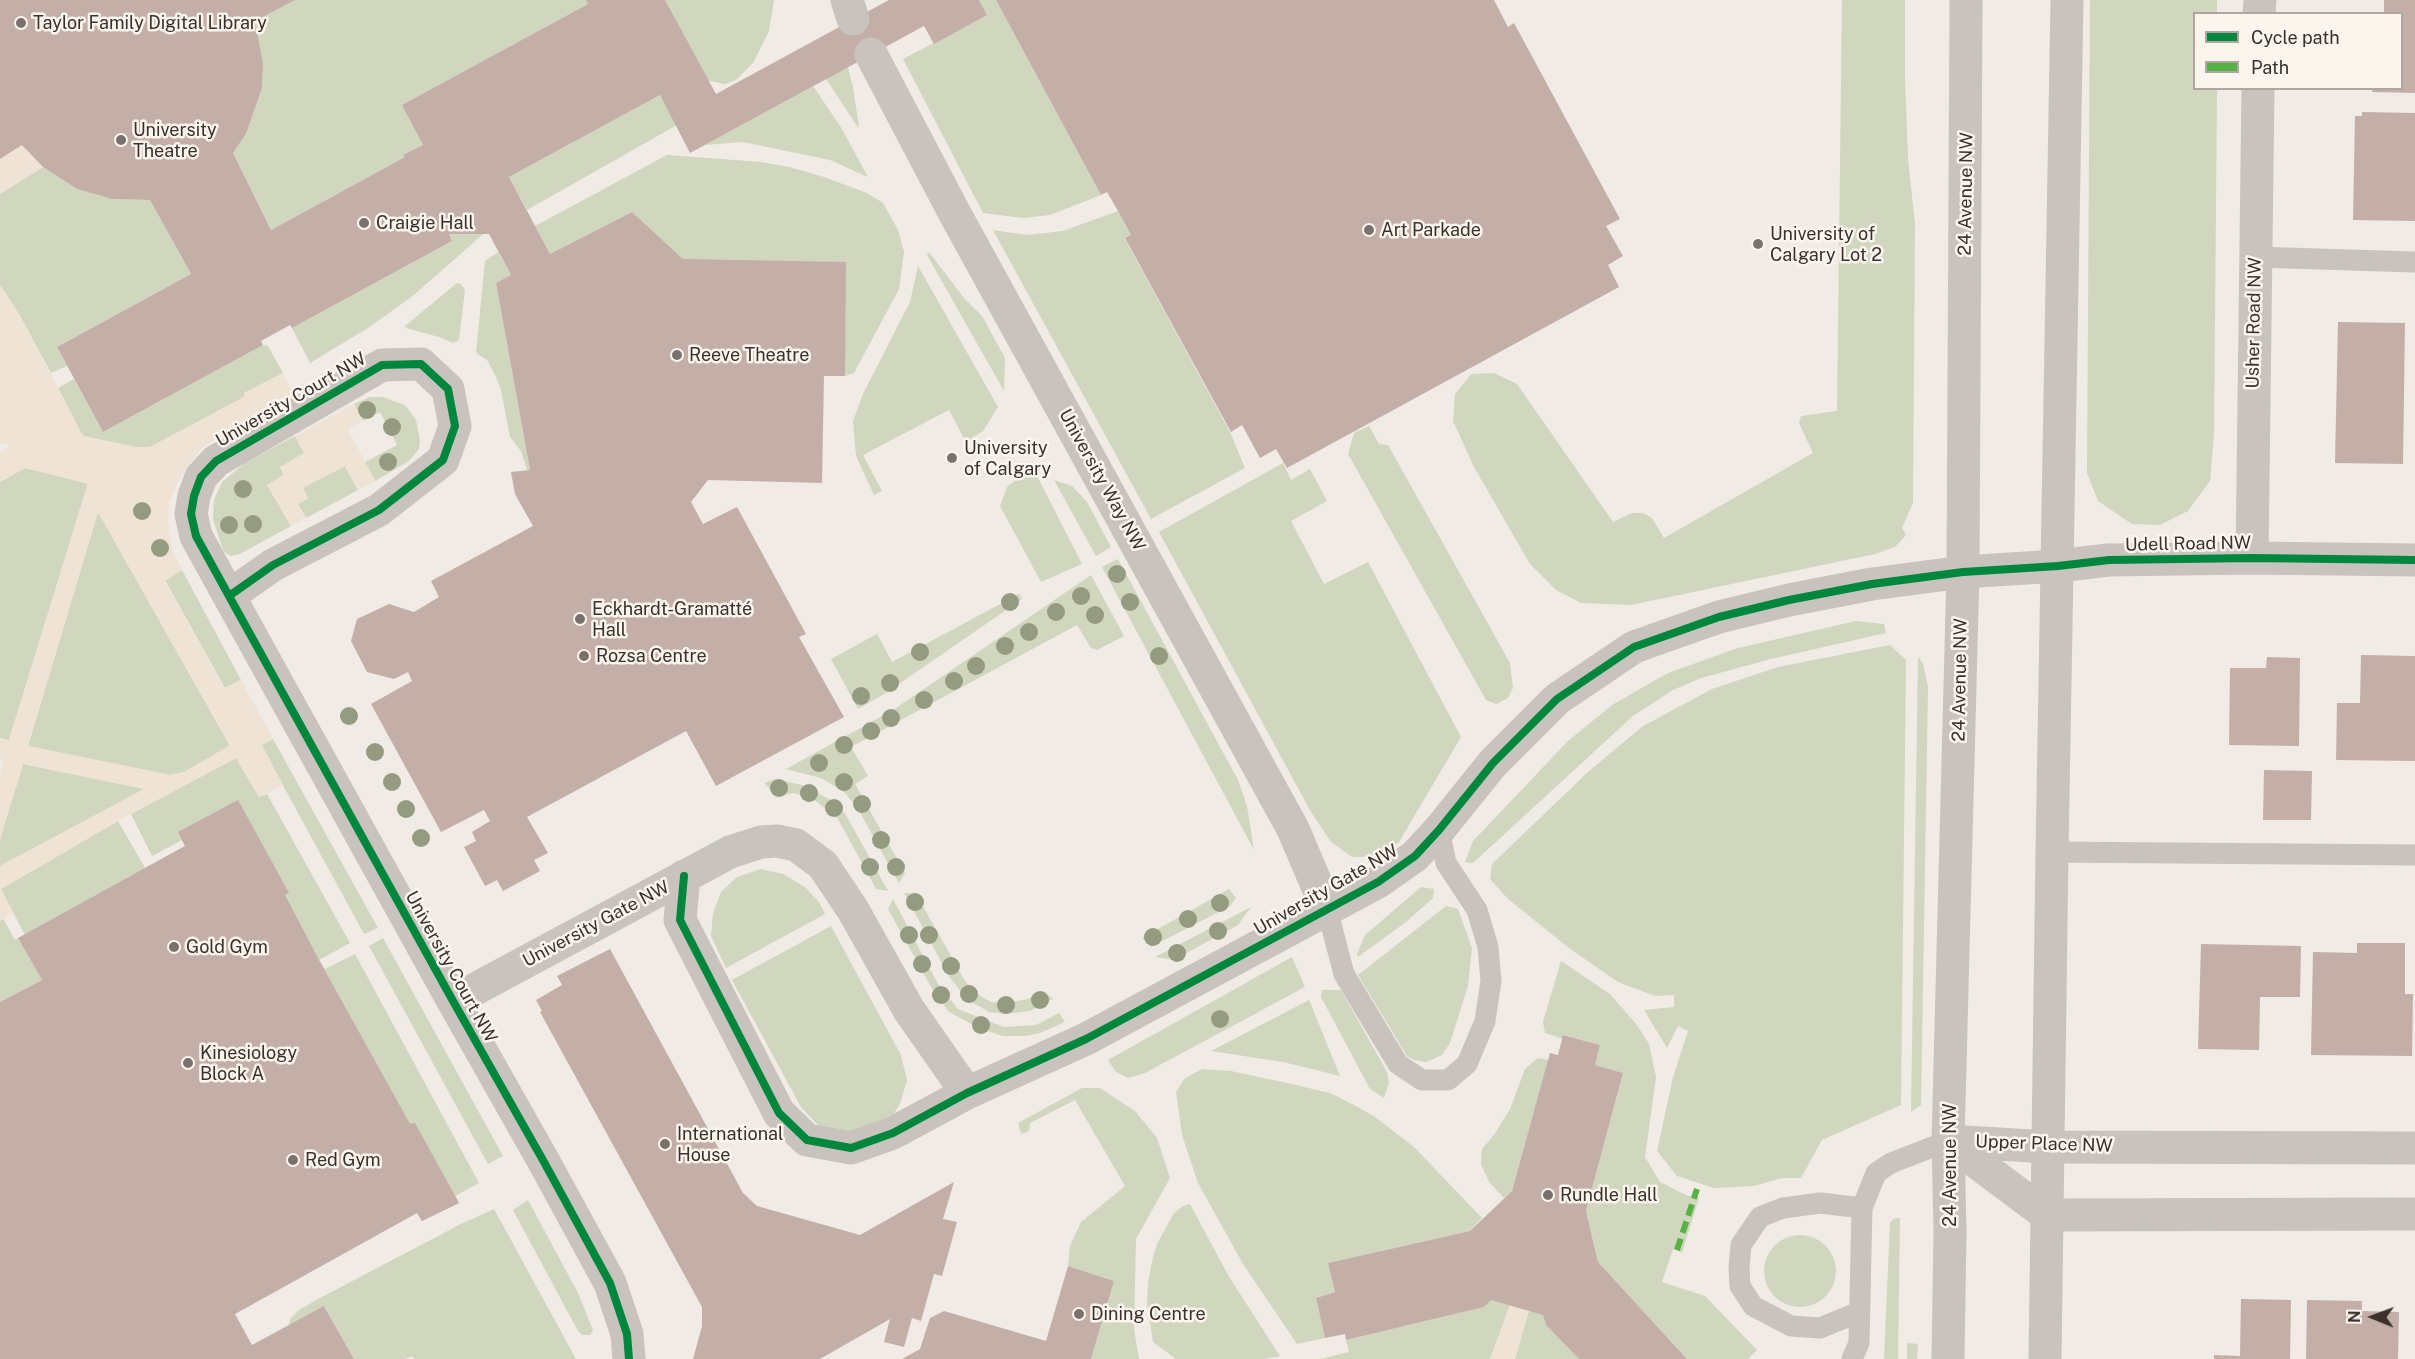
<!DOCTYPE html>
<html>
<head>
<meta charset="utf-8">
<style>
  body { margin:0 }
  #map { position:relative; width:2415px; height:1359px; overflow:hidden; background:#f0ebe5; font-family:"Public Sans",sans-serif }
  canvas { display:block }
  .legend { position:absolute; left:2193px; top:12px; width:210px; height:78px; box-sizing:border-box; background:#fbf5ee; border:2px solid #aea6a0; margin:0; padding:8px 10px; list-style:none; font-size:18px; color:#3b302b }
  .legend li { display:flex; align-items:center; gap:12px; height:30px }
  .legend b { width:30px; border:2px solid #aea6a0 }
  .north { position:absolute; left:2343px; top:1287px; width:60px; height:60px; -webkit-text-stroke:4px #fbf5ee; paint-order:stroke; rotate:271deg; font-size:16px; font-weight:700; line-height:24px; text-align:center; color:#3b302b }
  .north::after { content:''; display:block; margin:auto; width:21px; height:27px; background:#3b302b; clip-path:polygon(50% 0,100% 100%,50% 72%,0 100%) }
</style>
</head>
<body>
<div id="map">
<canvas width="2415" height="1359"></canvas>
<ul class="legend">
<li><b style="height:8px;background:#00873e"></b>Cycle path</li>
<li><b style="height:8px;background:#57b246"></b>Path</li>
</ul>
<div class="north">N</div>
</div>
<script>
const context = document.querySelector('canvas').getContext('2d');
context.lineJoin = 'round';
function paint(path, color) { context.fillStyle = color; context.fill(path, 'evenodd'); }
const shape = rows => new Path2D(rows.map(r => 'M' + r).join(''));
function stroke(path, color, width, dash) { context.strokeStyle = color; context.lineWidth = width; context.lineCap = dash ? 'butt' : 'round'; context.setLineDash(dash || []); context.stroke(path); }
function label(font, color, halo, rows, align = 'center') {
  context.font = font + ' "Public Sans",sans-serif'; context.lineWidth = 5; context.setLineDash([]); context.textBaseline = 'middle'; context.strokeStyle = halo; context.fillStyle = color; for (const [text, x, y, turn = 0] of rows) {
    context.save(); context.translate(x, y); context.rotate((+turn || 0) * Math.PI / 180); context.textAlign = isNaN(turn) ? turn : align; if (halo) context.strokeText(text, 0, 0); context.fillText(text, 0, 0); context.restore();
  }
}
paint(shape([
  [294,0,586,0,588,4,403,105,423,145,404,155,405,157,271,230,233,153,246,134,262,88,263,63,255,21],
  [665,0,774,0,774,1,769,31,753,63,736,80,725,84,705,80],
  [979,0,996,0,1101,195,1050,215,1023,218,983,213,903,59,987,15],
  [1842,0,1905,0,1905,78,1908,158,1915,225,1913,503,1902,528,1906,535,1895,547,1875,554,1631,605,1581,603,1556,590,1530,564,1474,467,1453,421,1455,394,1471,374,1494,373,1517,384,1613,522,1632,513,1643,513,1652,518,1664,538,1813,453,1799,423,1801,416,1837,411],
  [2090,0,2217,0,2217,13,2194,14,2194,88,2217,89,2214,434,2210,481,2188,511,2160,525,2132,524,2098,501,2087,473],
  [847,64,853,87,859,127,857,126,821,71],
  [813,86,842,129,868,177,830,160,743,142,705,145],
  [660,95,677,125,527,210,509,177],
  [667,155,761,162,789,167,824,177,867,193,883,203,898,230,904,252,899,289,854,373,845,376,683,259,632,212,550,254,535,226],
  [43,167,77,189,112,199,150,200,191,274,57,347,67,366,51,373,19,314,0,285,0,194],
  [1118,211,1131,235,1125,239,1230,432,1245,468,1151,519,993,230,1027,235,1063,231],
  [449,234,483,234,414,295,368,328,310,363,292,328,452,241],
  [498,252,511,275,496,283,530,470,527,470,521,451,510,437,501,390,496,377,487,360,476,353,485,261],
  [929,252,964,298,982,316,1005,358,1004,391,927,255],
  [918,266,998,407,983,431,966,442,949,410,863,455,882,491,874,495,856,456,853,421,863,394,910,302],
  [457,283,461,284,465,290,459,340,453,343,439,337,406,328,405,326],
  [263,345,268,346,283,373,244,393,246,396,150,447,136,447,83,436,58,388,74,379,103,432],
  [370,397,383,397,405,405,416,420,420,440,419,449,409,461,375,481,365,462,397,445,380,412,363,421,354,404],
  [1369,426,1379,444,1388,445,1510,663,1513,688,1508,698,1496,704,1486,700,1348,454,1354,433],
  [295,436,304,453,280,467,284,475,267,485,291,526,240,554,231,556,227,554,223,550,213,519,214,500,222,482,245,463],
  [1283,463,1291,480,1310,469,1327,501,1291,521,1324,584,1368,562,1461,737,1399,842,1377,857,1352,857,1331,842,1311,812,1159,532],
  [345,466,358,490,306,518,298,504,308,498,302,488],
  [25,468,88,483,9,740,0,738,0,482],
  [1037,476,1082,564,1041,582,1000,506,1007,487,1020,477],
  [1054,480,1072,486,1087,502,1111,547,1096,556],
  [98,512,230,746,185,772,170,775,28,746],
  [1118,559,1238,780,1247,806,1254,850,1102,567],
  [182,570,241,680,225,688,165,580],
  [1091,575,1124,636,1097,650,1091,648,1077,625,851,747,868,776,855,784,905,873,899,883,857,807,844,792,821,778,786,769,893,710],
  [1019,594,1022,599,886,693,858,709,831,659,877,634,892,662],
  [1856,621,1884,624,1886,633,1771,659,1701,678,1673,690,1633,716,1473,863,1465,862,1473,841,1568,741,1612,705,1668,673,1738,648],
  [1890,645,1906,660,1901,1105,1822,1140,1801,1178,1782,1178,1754,1186,1714,1188,1677,1176,1657,1151,1673,1077,1688,1031,1678,1026,1667,1048,1644,1010,1674,1007,1674,995,1655,996,1618,982,1569,948,1508,899,1490,879,1492,864,1588,772,1643,726,1712,689,1778,667],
  [1918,656,1923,664,1928,687,1921,1105,1911,1112],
  [273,739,378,928,364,934,261,745],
  [236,758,259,797,267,794,350,943,319,960,325,969,355,954,479,1183,455,1196,459,1203,422,1221,417,1213,25,935,1,889,118,821,145,868,185,846,182,840,152,856,131,814],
  [23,764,145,789,0,866,0,839],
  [775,779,802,785,836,803,846,815,888,891,876,889,838,819,813,799,794,793,777,796,764,783],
  [761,869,783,874,805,887,819,902,825,914,726,968,711,936,713,913,721,892,737,877],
  [1421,887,1434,889,1433,898,1406,922,1358,957,1357,954,1365,935],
  [1229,889,1236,898,1230,906,1151,947,1142,938],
  [904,893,916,894,965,981,977,994,991,1002,1008,1003,1028,999,1043,991,1053,999,1030,1011,1005,1014,989,1012,968,1000,950,978],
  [893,899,938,984,958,1009,1004,1027,1036,1025,1059,1013,1065,1022,1040,1033,1025,1036,1003,1036,979,1028,949,1012,931,987,888,909],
  [1446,906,1458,909,1472,948,1468,986,1450,1043,1442,1055,1426,1062,1414,1060,1407,1056,1358,975],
  [1251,907,1238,925,1179,957,1167,959,1155,957],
  [3,918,15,940,18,938,42,980,0,1002,0,921],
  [831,926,901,1055,907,1080,900,1104,891,1118,873,1129,835,1134,818,1125,801,1107,732,980],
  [383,938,503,1156,488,1164,369,946],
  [1292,957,1305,987,1145,1073,1128,1078,1116,1072,1108,1060],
  [1561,961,1610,994,1637,1025,1649,1044,1656,1077,1645,1157,1660,1182,1686,1195,1699,1198,1682,1253,1673,1249,1662,1282,1705,1296,1757,1350,1748,1359,1687,1359,1598,1262,1586,1211,1623,1073,1595,1065,1600,1045,1564,1035,1563,1039,1545,1033,1543,1022],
  [1322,990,1341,990,1387,1072,1389,1083,1384,1098,1370,1089,1321,997],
  [1309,1000,1340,1076,1283,1062,1211,1051],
  [1538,1058,1549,1060,1512,1191,1504,1198,1489,1182,1481,1164,1482,1149,1494,1135,1510,1109,1525,1069],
  [1202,1069,1231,1071,1287,1083,1330,1093,1354,1105,1375,1117,1414,1147,1482,1218,1470,1231,1328,1263,1335,1292,1316,1298,1325,1338,1297,1344,1243,1264,1198,1183,1182,1135,1176,1092,1184,1079],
  [1082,1088,1100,1088,1135,1111,1157,1138,1170,1178,1136,1239,1134,1329,1139,1359,1091,1359,1114,1281,1068,1266,1070,1246,1081,1222,1125,1186,1075,1100,1030,1123,1029,1131,1021,1134,1018,1123],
  [528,1200,578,1293,593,1330,590,1335,582,1335,578,1331,513,1210],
  [1190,1204,1228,1275,1280,1356,1264,1359,1176,1359,1153,1342,1147,1303,1148,1282,1153,1257,1157,1244,1174,1213,1183,1206],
  [494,1209,576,1359,414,1359,412,1356,405,1359,354,1359,325,1307,288,1326,291,1318,299,1310,320,1298,461,1224],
  [1900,1218,1898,1359,1884,1359,1890,1223,1893,1219],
  '1764 1271a36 36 0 1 1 72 0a36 36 0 1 1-72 0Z',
  [1491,1300,1510,1305,1490,1359,1320,1359,1349,1352,1346,1340,1484,1307],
  [1529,1310,1543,1315,1546,1325,1579,1359,1515,1359],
  [1907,1343,1918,1344,1917,1359,1907,1359]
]), '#d1d6bf');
paint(shape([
  [22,145,43,167,0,193,0,159],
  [0,285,19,314,83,436,136,447,150,447,245,397,244,393,283,373,293,394,223,433,203,447,181,475,169,502,168,522,172,549,182,570,165,581,224,688,241,680,273,739,262,745,283,785,259,797,236,758,118,821,1,889,13,913,0,921,0,866,144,789,23,764,0,839,0,774,4,760,0,758,0,738,9,740,88,484,25,468,0,482,0,452,11,445,0,443],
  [98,512,230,745,184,772,170,775,28,746],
  [354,404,363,421,348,429,375,481,358,490,345,466,303,488,308,498,298,504,306,518,291,526,267,485,284,475,280,467,304,453,295,436],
  [1510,1305,1529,1310,1515,1359,1490,1359]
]), '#eee3d5');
paint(shape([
  [0,0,295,0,255,21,263,63,262,88,246,134,233,153,271,230,405,157,403,155,423,145,402,105,588,4,586,0,665,0,716,94,889,0,979,0,987,15,934,44,924,26,690,153,660,95,509,177,550,254,632,212,683,259,846,262,845,376,824,376,822,483,708,480,691,502,703,524,737,507,806,634,799,637,844,717,716,786,686,731,527,817,548,853,534,860,540,871,503,891,497,880,485,886,464,847,476,841,472,832,490,821,484,810,441,832,371,704,412,681,408,672,394,679,367,672,351,641,357,619,389,604,414,612,439,597,431,581,533,526,515,494,511,472,530,470,496,283,511,275,489,234,449,234,452,241,292,328,290,325,261,341,263,345,103,432,57,347,191,274,150,200,112,199,77,189,43,167,22,145,0,159],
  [996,0,1494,0,1508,27,1514,23,1620,219,1606,226,1623,256,1608,265,1619,287,1287,468,1276,449,1260,458,1242,425,1231,432,1125,238,1131,235,1118,211,1107,192,1101,195],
  [2384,0,2415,0,2415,93,2372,92,2373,88,2402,88,2402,14,2384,14],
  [2362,112,2415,113,2415,221,2353,220,2355,116,2362,116],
  [2338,322,2405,323,2403,464,2335,463],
  [2361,655,2415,656,2415,761,2336,760,2337,703,2360,703],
  [2267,657,2300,658,2299,746,2229,745,2230,668,2266,668],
  [2264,770,2312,771,2311,820,2263,820],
  [238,800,289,893,285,895,319,960,410,1124,415,1123,459,1203,422,1221,417,1213,235,1314,252,1345,324,1306,354,1359,0,1359,0,1002,42,980,18,938,185,846,178,832],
  [2357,943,2405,943,2405,994,2413,994,2412,1056,2311,1055,2313,952,2357,953],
  [2201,944,2301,946,2300,997,2260,997,2259,1050,2198,1049],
  [610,949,743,1193,757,1206,860,1235,954,1182,943,1219,957,1222,942,1276,934,1274,921,1321,912,1318,904,1347,884,1342,890,1319,820,1359,693,1359,702,1326,702,1307,540,1012,542,1011,536,1000,562,985,557,976],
  [1563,1035,1600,1045,1595,1065,1623,1073,1586,1211,1598,1262,1687,1359,1579,1359,1546,1325,1543,1315,1491,1300,1484,1307,1346,1340,1345,1334,1325,1338,1316,1298,1335,1292,1328,1263,1470,1231,1512,1191,1550,1053,1558,1055],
  [1068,1266,1114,1281,1091,1359,902,1359,920,1349,930,1318,944,1311,1046,1341],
  [2241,1299,2291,1300,2290,1359,2214,1359,2214,1355,2240,1356],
  [2307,1300,2362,1301,2362,1311,2399,1312,2398,1359,2306,1359]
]), '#c3afa7');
stroke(shape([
  [2255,257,2415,262],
  [2052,852,2415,855],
  [1327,909,1344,974,1398,1064,1422,1080,1448,1080,1467,1064,1485,1021,1491,981,1488,947,1477,910,1446,863,1439,830],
  [1859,1312,1820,1328,1791,1326,1753,1306,1740,1286,1739,1268,1741,1245,1760,1217,1783,1208,1820,1203,1862,1208],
  [1852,1359,1859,1343,1862,1208,1876,1173,1891,1163,1948,1141]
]), '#c9c3be', 21);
stroke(shape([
  [847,0,853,19],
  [2259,14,2260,0],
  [871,54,955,214,1293,829,1327,909],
  [2252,558,2258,88],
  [229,596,273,565,379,510,443,460,455,426,448,389,421,364,382,365,216,461,201,477,194,496,191,514,196,536,229,596,453,1001,544,1162,610,1283,627,1334,629,1359],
  [684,876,680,920,779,1113,807,1140,851,1148,893,1133,967,1093,1086,1039,1378,882,1415,856,1439,830,1493,763,1557,699,1634,647,1719,617,1789,600,1872,584,1963,572,2058,566,2109,560,2252,558,2415,560],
  [453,1001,730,852,761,842,777,841,796,845,823,865,853,910,909,1010,967,1093],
  [1948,1141,2047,1215,2415,1214],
  [1948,1141,2049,1147,2415,1148]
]), '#c9c3be', 33);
stroke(shape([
  [1948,1359,1950,1231,1948,1141,1963,572,1966,0],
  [2045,1359,2052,852,2067,0]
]), '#c9c3be', 33);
stroke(shape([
  [1677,1250,1697,1189]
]), '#57b246', 6, [12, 6]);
stroke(shape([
  [229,596,273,565,379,510,443,460,455,426,448,389,421,364,382,365,216,461,201,477,194,496,191,514,196,536,229,596,453,1001,544,1162,610,1283,627,1334,629,1359],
  [684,876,680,920,779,1113,807,1140,851,1148,893,1133,967,1093,1086,1039,1378,882,1415,856,1439,830,1493,763,1557,699,1634,647,1719,617,1789,600,1872,584,1963,572,2058,566,2109,560,2252,558,2415,560]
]), '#00873e', 8);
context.fillStyle = '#959b80';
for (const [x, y] of [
  [367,410],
  [392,427],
  [388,462],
  [243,489],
  [142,511],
  [253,524],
  [229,525],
  [160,548],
  [1117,574],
  [1081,596],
  [1010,602],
  [1130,602],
  [1056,612],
  [1095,615],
  [1029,632],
  [1005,646],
  [920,652],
  [1159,656],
  [976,666],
  [954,681],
  [890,683],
  [861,696],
  [924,700],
  [349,716],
  [891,718],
  [871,731],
  [844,745],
  [375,752],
  [819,763],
  [392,782],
  [844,782],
  [779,788],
  [809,793],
  [862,804],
  [834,808],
  [406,809],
  [421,838],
  [881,840],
  [870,867],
  [896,867],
  [915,902],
  [1220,903],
  [1188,919],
  [1218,931],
  [909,935],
  [929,935],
  [1153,937],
  [1177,953],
  [922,964],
  [951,966],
  [969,994],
  [941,995],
  [1040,1000],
  [1006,1005],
  [1220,1019],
  [981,1025]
]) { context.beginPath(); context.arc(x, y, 9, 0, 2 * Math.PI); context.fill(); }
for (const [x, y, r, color] of [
  [21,23,6,"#7a716c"],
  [121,140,6,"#7a716c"],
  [364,223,6,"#7a716c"],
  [1369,230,6,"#7a716c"],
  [1758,244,6,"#7a716c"],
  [677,355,6,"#7a716c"],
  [952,458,6,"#7a716c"],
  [580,619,6,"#7a716c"],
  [584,656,6,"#7a716c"],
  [174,947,6,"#7a716c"],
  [188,1063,6,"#7a716c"],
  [665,1144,6,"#7a716c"],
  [293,1160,6,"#7a716c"],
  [1548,1195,6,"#7a716c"],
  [1079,1314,6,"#7a716c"]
]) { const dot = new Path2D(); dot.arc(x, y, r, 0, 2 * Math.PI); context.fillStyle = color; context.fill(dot); stroke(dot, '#fbf5ee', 2); }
label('18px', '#3b302b', '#fbf5ee', [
  ["Taylor Family Digital Library",33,23],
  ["University",133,130],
  ["Theatre",133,151],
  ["Craigie Hall",376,223],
  ["Art Parkade",1381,230],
  ["University of",1770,234],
  ["Calgary Lot 2",1770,255],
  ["Reeve Theatre",689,355],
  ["University",964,448],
  ["of Calgary",964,469],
  ["Eckhardt-Gramatté",592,609],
  ["Hall",592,630],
  ["Rozsa Centre",596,656],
  ["Gold Gym",186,947],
  ["Kinesiology",200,1053],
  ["Block A",200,1074],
  ["International",677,1134],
  ["House",677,1155],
  ["Red Gym",305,1160],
  ["Rundle Hall",1560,1195],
  ["Dining Centre",1091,1314]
], 'left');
label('18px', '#3b302b', '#fbf5ee', [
  ["24 Avenue NW",1966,194,-89],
  ["Usher Road NW",2254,323,-89],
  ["University Court NW",291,400,-30],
  ["University Way NW",1102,480,61],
  ["Udell Road NW",2188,544,-1],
  ["24 Avenue NW",1960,680,-89],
  ["University Gate NW",1326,890,-30],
  ["University Gate NW",596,924,-28],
  ["University Court NW",451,967,61],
  ["Upper Place NW",2044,1144,2],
  ["24 Avenue NW",1950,1165,-90]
]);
</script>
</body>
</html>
